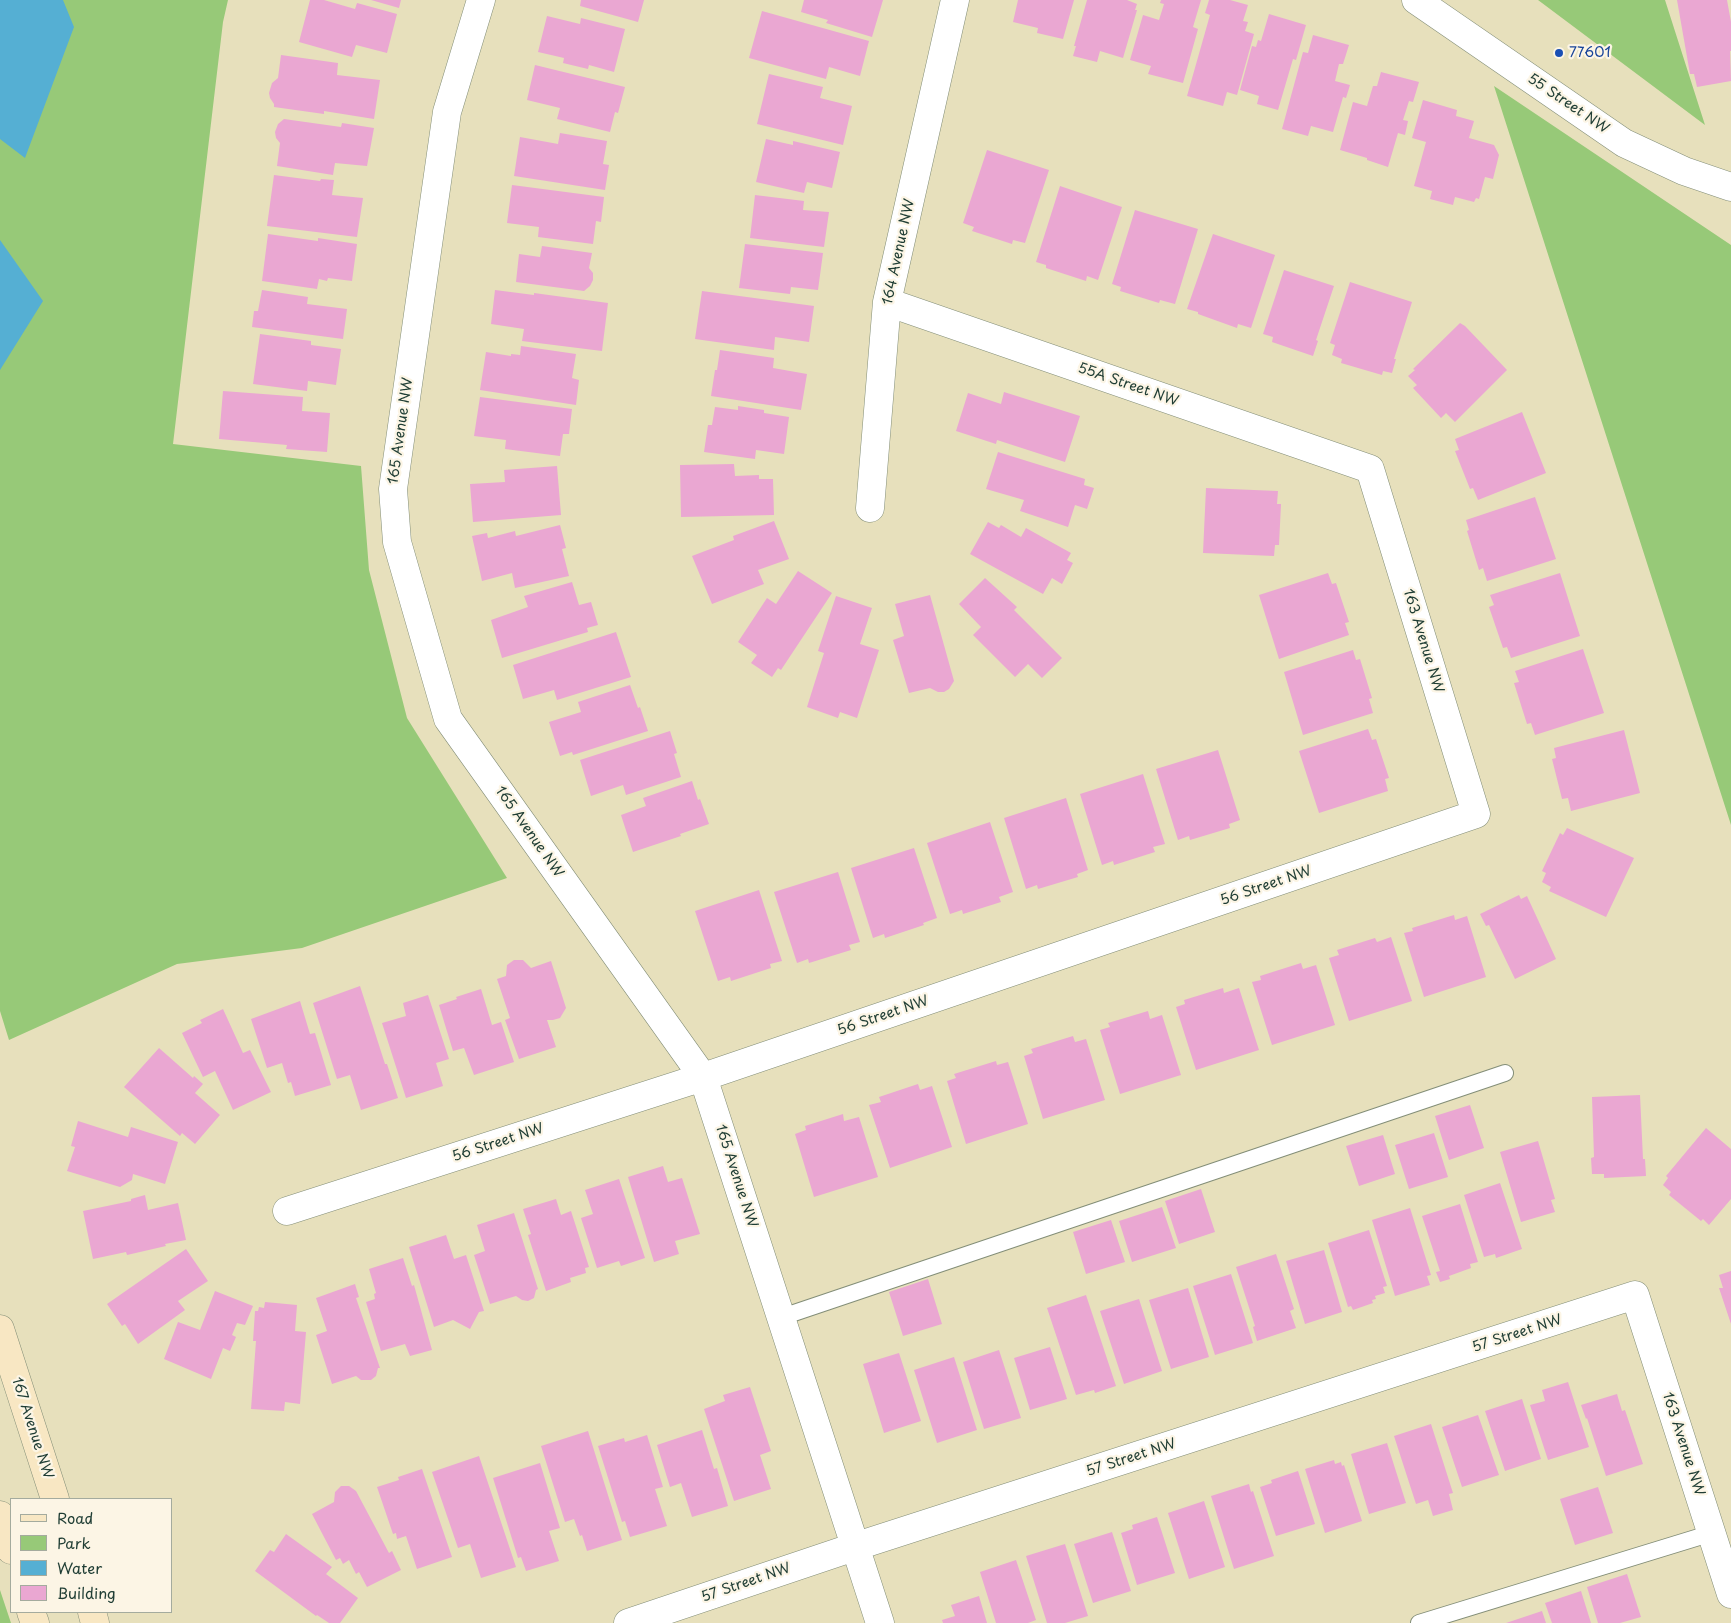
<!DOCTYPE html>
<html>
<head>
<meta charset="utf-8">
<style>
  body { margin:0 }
  #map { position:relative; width:1731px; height:1623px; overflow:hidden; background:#e7e0bc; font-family:"Playpen Sans",sans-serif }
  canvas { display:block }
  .legend { position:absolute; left:10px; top:1498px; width:162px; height:115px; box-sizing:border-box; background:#fcf5e5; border:1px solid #a4ab9e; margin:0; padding:6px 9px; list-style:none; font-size:15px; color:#1f3d34 }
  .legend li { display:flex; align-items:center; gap:10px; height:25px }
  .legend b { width:25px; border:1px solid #a4ab9e }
</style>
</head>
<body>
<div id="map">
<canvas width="1731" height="1623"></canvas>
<ul class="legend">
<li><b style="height:6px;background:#f8e7c3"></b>Road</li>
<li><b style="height:14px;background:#97c978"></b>Park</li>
<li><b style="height:14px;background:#55afd3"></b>Water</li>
<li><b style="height:14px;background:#eaa7d2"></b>Building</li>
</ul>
</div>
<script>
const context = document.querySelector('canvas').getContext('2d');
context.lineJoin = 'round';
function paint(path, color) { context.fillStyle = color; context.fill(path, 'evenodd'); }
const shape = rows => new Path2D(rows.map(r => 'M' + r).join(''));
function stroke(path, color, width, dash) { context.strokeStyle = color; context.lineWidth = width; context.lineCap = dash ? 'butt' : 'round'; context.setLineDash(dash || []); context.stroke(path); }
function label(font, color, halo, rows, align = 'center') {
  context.font = font + ' "Playpen Sans",sans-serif'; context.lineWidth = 4.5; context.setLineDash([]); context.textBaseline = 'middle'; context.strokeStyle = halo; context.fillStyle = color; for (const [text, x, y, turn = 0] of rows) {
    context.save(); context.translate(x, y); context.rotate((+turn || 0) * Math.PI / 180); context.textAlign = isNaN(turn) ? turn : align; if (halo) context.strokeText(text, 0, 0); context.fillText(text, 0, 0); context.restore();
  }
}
paint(shape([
  [0,0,228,0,223,22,173,444,361,466,369,570,407,718,507,878,302,948,177,964,9,1040,0,1011],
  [1538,0,1665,0,1705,125],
  [1494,86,1731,245,1731,825],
  [0,1590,11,1623,0,1623]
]), '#97c978');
paint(shape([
  [0,0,63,0,74,27,25,158,0,139],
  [0,240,43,301,0,370]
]), '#55afd3');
paint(shape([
  [310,0,324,0,355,9,357,3,397,14,387,53,356,45,352,57,299,42],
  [371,0,401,0,399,8],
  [581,0,644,0,638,22,580,6],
  [804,0,883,0,872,37,826,23,828,20,801,12],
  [1018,0,1074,0,1063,39,1037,33,1038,28,1013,22],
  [1087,0,1127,0,1137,4,1135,10,1137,10,1123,58,1100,51,1097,62,1073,56,1076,46,1074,46],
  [1161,0,1201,0,1193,27,1198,29,1183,83,1148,74,1151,66,1130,60,1143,15,1159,20,1164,4,1160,3],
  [1209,0,1230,0,1248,5,1243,21,1248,22,1245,31,1254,34,1237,95,1227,92,1223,106,1187,96,1210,15,1205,13],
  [1677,0,1727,0,1731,22,1731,51,1730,51,1731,81,1697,87,1694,74,1690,74],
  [762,11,869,41,860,76,829,67,826,79,749,58],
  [1269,14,1306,25,1296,60,1293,59,1278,110,1257,104,1259,96,1240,90,1252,46,1256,47,1258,40,1261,41],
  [547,16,580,24,581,18,625,29,614,72,589,65,588,69,563,63,564,58,538,52],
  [1313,35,1349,45,1343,64,1339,64,1335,81,1350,85,1346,98,1343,97,1333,132,1311,126,1308,136,1282,129,1303,52,1308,53],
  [281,55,338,63,337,75,380,80,374,119,324,111,324,114,274,107,274,104,270,98,269,93,272,83,278,78],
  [535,65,625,87,618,113,615,112,610,132,557,119,560,108,527,100],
  [1381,72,1419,82,1413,102,1409,101,1403,120,1408,121,1405,135,1398,133,1388,167,1367,160,1367,158,1340,150,1353,102,1367,106,1373,86,1377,86],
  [769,74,823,87,820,98,852,106,843,145,757,124],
  [1423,100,1457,110,1456,116,1474,121,1469,138,1494,145,1499,155,1493,179,1485,177,1479,199,1476,198,1474,202,1455,197,1453,205,1430,199,1432,191,1414,186,1426,142,1412,138],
  [284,119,341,127,342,123,374,128,367,166,335,163,333,175,277,166,280,143,276,138,275,132,278,124],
  [560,133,607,141,603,164,609,165,605,190,514,176,520,137,558,144],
  [766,139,793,145,793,141,840,152,832,188,807,182,804,193,756,182],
  [987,150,1049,170,1025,243,1013,240,1012,244,972,231,974,227,963,223],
  [274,175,320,181,321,179,334,180,332,195,363,198,357,237,267,226],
  [512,185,604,197,601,222,596,221,593,244,538,237,539,227,507,223],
  [1060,186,1122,207,1098,280,1087,276,1086,281,1046,268,1046,265,1036,262],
  [755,195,804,201,803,210,829,212,824,247,750,238],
  [1135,210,1198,229,1175,304,1160,300,1159,303,1120,291,1121,287,1112,284],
  [268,234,318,241,318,238,357,244,352,281,328,278,327,281,319,279,317,289,262,281],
  [1213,234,1275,255,1251,328,1238,324,1237,328,1198,314,1198,312,1187,309],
  [745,244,823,253,818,290,791,287,790,294,739,288],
  [542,246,592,253,589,268,593,273,593,280,590,286,584,291,516,282,519,254,540,257],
  [1284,270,1334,286,1316,340,1318,341,1313,356,1272,342,1273,337,1263,334],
  [1350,282,1412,302,1394,359,1396,359,1392,373,1383,371,1382,375,1341,363,1342,359,1332,355,1335,345,1330,343],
  [262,290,308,297,307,304,347,309,343,339,252,327,254,311,258,311],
  [495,290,534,295,534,293,608,303,602,351,522,341,524,329,491,324],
  [702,291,814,306,809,342,775,337,774,350,695,339],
  [1460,323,1465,326,1507,370,1455,422,1446,413,1441,418,1413,388,1417,385,1408,376,1415,370,1413,369],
  [260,334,311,341,311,345,341,349,336,385,308,381,307,391,253,384],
  [521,346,576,354,572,378,579,380,576,405,480,390,486,352,511,356,511,354,520,355],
  [720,350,774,358,773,368,807,374,801,410,711,396,715,370,717,370],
  [223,391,303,397,302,411,330,413,327,452,286,449,287,445,219,439],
  [1004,392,1080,416,1065,462,997,440,996,444,956,431,968,393,1001,404],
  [480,397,572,409,569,434,563,434,560,456,505,449,506,440,474,436],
  [738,406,764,410,764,413,789,417,784,454,756,450,755,459,704,452,708,425,712,425,715,407,738,410],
  [1522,412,1546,473,1478,500,1473,488,1470,489,1455,451,1459,450,1455,439],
  [998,452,1085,479,1084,485,1094,488,1087,509,1075,505,1068,527,1020,511,1024,500,986,489],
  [734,464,735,476,759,475,759,479,773,479,774,515,681,517,680,465],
  [557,466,561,515,473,522,470,484,505,482,504,470],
  [1206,488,1278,491,1277,504,1281,504,1279,545,1275,545,1274,556,1203,553],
  [1535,497,1556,559,1487,581,1483,568,1479,570,1467,531,1469,530,1466,520],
  [774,521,789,559,758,570,764,584,712,604,692,556,734,540,733,536],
  [988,522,999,528,1001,525,1021,537,1026,528,1071,553,1067,560,1073,563,1062,584,1052,578,1043,594,970,554],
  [560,525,566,548,562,549,569,576,515,588,512,573,482,581,472,536,487,533,488,538,515,531,516,536],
  [798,571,832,593,781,670,778,668,772,677,751,663,757,655,738,642,767,598,776,604],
  [1328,573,1332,584,1336,583,1349,622,1345,623,1349,635,1279,659,1259,595],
  [1560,573,1580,636,1511,658,1507,647,1503,648,1489,607,1494,605,1490,595],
  [985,578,1017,607,1014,610,1062,658,1042,678,1028,664,1015,677,973,635,981,627,959,604],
  [572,582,579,605,591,602,598,625,587,628,588,632,502,658,491,620,528,607,524,596],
  [930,595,954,681,949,689,944,692,938,692,930,688,909,693,893,640,904,636,895,604],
  [836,596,872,608,860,644,879,650,857,718,840,712,838,718,807,707,824,653,818,651],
  [616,632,631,677,557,700,554,690,523,699,513,665],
  [1583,649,1604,713,1535,735,1531,723,1527,724,1514,683,1519,682,1515,671],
  [1353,650,1356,660,1360,659,1372,698,1369,699,1373,713,1303,735,1284,672],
  [630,685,638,708,640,707,648,731,573,755,572,752,560,756,549,722,581,712,578,702],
  [1368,729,1372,740,1376,739,1389,778,1385,779,1388,791,1319,813,1299,751],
  [1624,730,1640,793,1571,811,1568,798,1562,799,1552,759,1556,758,1554,748],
  [670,731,677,753,674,754,681,777,626,795,623,785,591,796,580,760],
  [1218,750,1240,820,1229,824,1230,828,1190,840,1189,836,1178,840,1156,769],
  [1143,774,1165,844,1153,847,1155,852,1114,865,1113,861,1102,865,1080,794],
  [692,781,698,800,700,799,709,824,680,834,681,836,633,852,621,815,646,806,643,798],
  [1066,798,1088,870,1077,874,1078,877,1038,889,1037,885,1026,889,1004,818],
  [990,822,1013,892,999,897,1001,902,963,914,962,910,950,914,927,843],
  [1567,828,1634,858,1606,917,1549,891,1551,887,1542,882,1546,873,1542,871,1560,833,1563,835],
  [914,848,937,918,923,923,924,925,885,938,884,934,873,938,851,868],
  [838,872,860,942,849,945,851,950,809,963,808,959,797,963,774,892],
  [759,890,782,961,770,964,771,968,731,981,730,977,718,981,695,911],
  [1519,895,1521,899,1527,896,1556,959,1515,979,1489,925,1486,926,1480,914],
  [1454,915,1455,920,1467,916,1486,977,1424,997,1404,933,1413,931,1412,928],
  [1391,937,1412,1001,1349,1021,1329,958,1339,955,1337,950,1375,938,1377,942],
  [514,960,523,960,531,968,551,961,566,1008,560,1018,553,1020,547,1020,556,1047,519,1059,505,1020,510,1018,497,979,506,976,507,965],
  [1301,963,1303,969,1316,965,1335,1025,1272,1045,1252,982,1261,980,1260,976],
  [360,986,385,1064,387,1064,398,1098,361,1110,350,1075,337,1079,313,1003],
  [1223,988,1224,993,1239,988,1259,1050,1196,1070,1176,1007,1185,1004,1184,1000],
  [481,989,492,1025,501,1022,514,1062,474,1075,464,1048,453,1051,439,1005,457,999,456,997],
  [428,995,449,1059,436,1063,443,1086,406,1098,382,1023,406,1016,403,1003],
  [300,1001,310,1034,315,1033,331,1085,295,1096,291,1082,288,1083,282,1063,267,1068,251,1019],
  [223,1009,243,1053,250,1050,271,1092,233,1110,215,1071,203,1077,182,1033,202,1023,200,1020],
  [1148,1011,1150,1019,1162,1015,1181,1075,1120,1094,1100,1030,1110,1027,1108,1023],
  [1073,1036,1075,1042,1086,1039,1105,1100,1043,1119,1024,1056,1033,1053,1031,1049],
  [159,1048,193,1078,194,1076,203,1084,195,1093,220,1115,195,1144,182,1133,180,1136,124,1087],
  [996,1061,997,1065,1008,1062,1028,1124,966,1144,947,1081,956,1078,954,1074],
  [918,1084,920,1090,932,1086,952,1147,890,1168,869,1105,881,1102,879,1097],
  [1640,1095,1643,1159,1645,1159,1646,1176,1604,1178,1604,1174,1592,1174,1591,1158,1594,1157,1592,1097],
  [1470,1105,1484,1148,1449,1160,1435,1116],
  [843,1114,844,1121,859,1117,878,1177,814,1197,795,1134,806,1130,805,1126],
  [78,1121,128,1137,131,1127,178,1142,165,1184,133,1174,132,1180,120,1187,67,1171,75,1147,71,1146],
  [1706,1128,1731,1149,1731,1199,1709,1225,1703,1219,1701,1221,1669,1195,1671,1192,1663,1185,1668,1178,1666,1176],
  [1434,1133,1448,1177,1409,1189,1395,1145],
  [1383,1135,1395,1174,1359,1186,1346,1146],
  [1538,1141,1555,1199,1551,1200,1555,1212,1521,1222,1500,1152],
  [663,1166,668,1182,682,1178,700,1234,675,1241,679,1254,654,1262,628,1177],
  [619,1179,645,1258,621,1266,619,1261,597,1268,581,1218,593,1214,585,1190],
  [1500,1183,1522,1249,1496,1258,1495,1254,1484,1257,1464,1195],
  [1201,1189,1215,1232,1179,1244,1165,1201],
  [145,1195,148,1210,178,1203,186,1240,165,1244,166,1246,127,1255,126,1252,93,1259,83,1211,131,1201,131,1199],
  [556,1199,561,1215,571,1211,589,1267,585,1268,586,1273,570,1278,571,1282,546,1291,528,1235,531,1234,523,1209],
  [1460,1204,1478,1262,1470,1264,1471,1268,1449,1276,1450,1279,1440,1282,1436,1272,1440,1271,1422,1216],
  [1162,1207,1176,1248,1132,1262,1119,1221],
  [1410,1208,1431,1275,1427,1276,1430,1285,1395,1296,1372,1220],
  [514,1213,538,1289,536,1290,534,1298,528,1301,522,1300,516,1296,490,1304,474,1255,485,1251,477,1225],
  [1111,1220,1125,1262,1086,1274,1073,1232],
  [1369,1230,1387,1286,1383,1287,1385,1293,1375,1296,1376,1299,1372,1300,1373,1303,1353,1310,1351,1306,1348,1307,1328,1243],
  [446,1235,454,1259,466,1255,484,1311,479,1312,470,1329,453,1320,434,1327,409,1247],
  [186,1249,208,1281,178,1301,185,1310,138,1344,125,1324,122,1326,107,1304],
  [1324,1250,1342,1312,1305,1324,1286,1261],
  [1276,1254,1294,1309,1290,1311,1296,1328,1257,1341,1253,1327,1255,1326,1236,1267],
  [403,1258,412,1286,414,1285,432,1350,410,1356,405,1344,381,1351,366,1302,375,1299,374,1294,376,1293,369,1269],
  [1731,1271,1731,1324,1719,1288,1723,1288,1719,1275],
  [1231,1274,1253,1343,1215,1355,1193,1286],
  [928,1279,942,1324,903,1336,889,1292],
  [355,1284,359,1297,356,1298,380,1368,378,1368,376,1376,371,1380,361,1380,356,1376,332,1384,316,1335,327,1331,316,1298],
  [1188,1288,1209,1357,1171,1369,1149,1300],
  [215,1291,253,1306,245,1325,237,1323,232,1335,236,1337,230,1351,223,1348,211,1379,164,1359,178,1322,200,1330],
  [1086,1295,1116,1386,1095,1393,1094,1390,1076,1395,1047,1308],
  [1139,1299,1162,1371,1124,1384,1100,1311],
  [265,1302,297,1305,295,1331,306,1332,300,1404,285,1402,284,1411,251,1409,256,1341,253,1341,255,1311,258,1311,259,1307,264,1308],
  [1050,1347,1067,1399,1030,1410,1014,1358],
  [999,1350,1021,1418,984,1429,963,1362],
  [899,1353,921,1421,884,1433,863,1364],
  [954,1357,977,1430,937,1443,914,1370],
  [1568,1382,1589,1447,1548,1460,1530,1405,1545,1401,1542,1390],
  [750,1387,771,1451,760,1455,771,1489,734,1501,704,1409,725,1401,723,1395],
  [1617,1394,1622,1411,1625,1410,1643,1464,1606,1476,1587,1418,1586,1419,1581,1405],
  [1522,1399,1541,1459,1505,1471,1485,1411],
  [1478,1415,1499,1475,1462,1487,1442,1427],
  [1431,1424,1453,1493,1449,1494,1453,1510,1433,1516,1428,1500,1416,1504,1394,1436],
  [702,1430,714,1469,717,1468,728,1506,692,1517,681,1483,670,1487,657,1445],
  [588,1431,622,1540,587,1551,582,1535,580,1536,574,1519,565,1522,541,1446],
  [647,1435,663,1487,655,1489,667,1526,630,1537,625,1521,622,1522,598,1446,624,1438,625,1442],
  [1387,1443,1406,1503,1369,1514,1351,1454],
  [479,1456,516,1567,481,1578,470,1544,458,1548,432,1472],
  [1334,1460,1335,1464,1341,1462,1342,1466,1344,1465,1362,1521,1325,1533,1305,1469],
  [540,1463,560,1528,549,1531,559,1561,526,1571,521,1557,518,1558,493,1478],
  [422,1469,452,1557,417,1569,406,1536,397,1539,396,1533,393,1534,377,1487,399,1480,398,1477],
  [1298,1471,1315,1524,1276,1536,1260,1487,1272,1483,1271,1480],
  [1249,1484,1251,1492,1253,1491,1274,1556,1234,1569,1211,1496],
  [341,1486,349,1486,356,1491,389,1553,392,1551,401,1570,367,1587,359,1572,356,1574,349,1560,343,1564,340,1558,336,1560,312,1514,334,1502,335,1492],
  [1598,1487,1613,1533,1575,1545,1560,1499],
  [1204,1501,1225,1567,1189,1579,1168,1513],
  [1157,1517,1175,1573,1137,1585,1121,1533,1133,1529,1132,1525],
  [1112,1532,1131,1591,1093,1603,1074,1544],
  [286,1534,332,1567,326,1574,358,1598,340,1623,329,1623,317,1615,316,1616,255,1571,270,1550,274,1552],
  [1065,1544,1088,1616,1065,1623,1047,1623,1026,1556],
  [1016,1560,1036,1620,1028,1623,996,1623,980,1572],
  [1627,1574,1641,1617,1620,1623,1598,1623,1587,1587],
  [1581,1591,1591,1623,1552,1623,1545,1603],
  [979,1596,987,1623,943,1623,942,1620,955,1616,951,1605],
  [1542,1611,1546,1623,1506,1623]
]), '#eaa7d2');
const service = shape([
  [782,1317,1505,1073],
  [1419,1623,1712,1533]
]);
const minor = shape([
  [481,0,447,112,393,489,397,542,448,719,703,1077,880,1623],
  [870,508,887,302,955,0],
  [287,1211,703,1077,1476,814,1370,469,887,302],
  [628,1623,857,1546,1635,1295,1731,1594]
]);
const tertiary = shape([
  [1416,0,1624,143,1684,171,1731,187]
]);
const secondary = shape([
  [0,1329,55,1499],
  [0,1515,11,1550],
  [31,1612,35,1623],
  [92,1612,95,1623]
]);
stroke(service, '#838e78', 18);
stroke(minor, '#838e78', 29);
stroke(tertiary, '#838e78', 29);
stroke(secondary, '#838e78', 29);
stroke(service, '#fff', 16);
stroke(minor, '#fff', 28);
stroke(tertiary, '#fff', 28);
stroke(secondary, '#f8e7c3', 28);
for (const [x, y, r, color] of [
  [1559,53,5,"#1a4fb4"]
]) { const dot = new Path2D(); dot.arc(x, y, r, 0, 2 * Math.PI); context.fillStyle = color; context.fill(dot); stroke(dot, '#fcf5e5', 2); }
label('14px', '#164399', '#fcf5e5', [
  ["77601",1569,53]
], 'left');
label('14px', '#1f3d34', '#fcf5e5', [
  ["55 Street NW",1568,104,34],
  ["164 Avenue NW",899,252,-78],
  ["55A Street NW",1128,385,19],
  ["165 Avenue NW",401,431,-82],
  ["163 Avenue NW",1423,641,73],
  ["165 Avenue NW",529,832,55],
  ["56 Street NW",1266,886,-19],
  ["56 Street NW",883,1016,-19],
  ["56 Street NW",498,1143,-18],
  ["165 Avenue NW",736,1176,72],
  ["57 Street NW",1517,1334,-18],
  ["167 Avenue NW",32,1428,72],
  ["163 Avenue NW",1683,1444,72],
  ["57 Street NW",1131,1458,-18],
  ["57 Street NW",746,1583,-19]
]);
</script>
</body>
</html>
